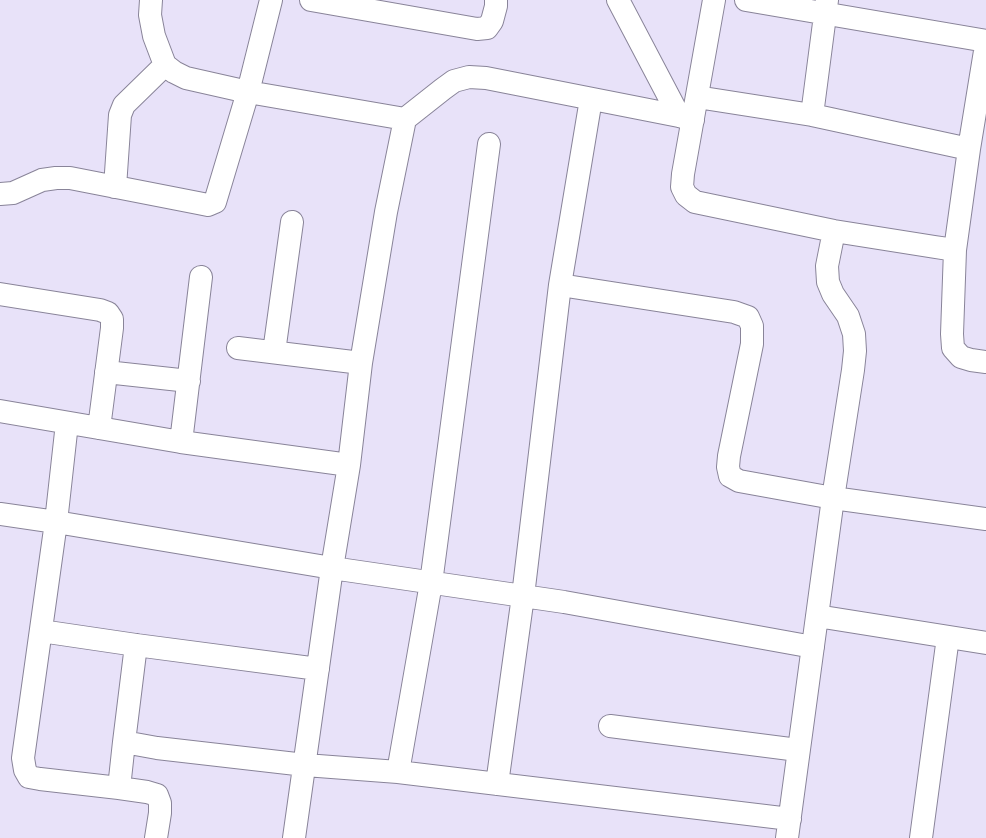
<!DOCTYPE html>
<html>
<head>
<meta charset="utf-8">
<style>
  body { margin:0 }
  canvas { display:block; background:#e8e2f9 }
</style>
</head>
<body>
<canvas width="986" height="838"></canvas>
<script>
const context = document.querySelector('canvas').getContext('2d');
context.lineJoin = 'round';
const shape = rows => new Path2D(rows.map(r => 'M' + r).join(''));
function stroke(path, color, width, dash) { context.strokeStyle = color; context.lineWidth = width; context.lineCap = dash ? 'butt' : 'round'; context.setLineDash(dash || []); context.stroke(path); }
const minor = shape([
  [151,0,150,15,154,36,165,65,174,72,186,78,248,92,405,119],
  [311,0,477,29,487,28,492,21,496,6,496,0],
  [618,0,679,116],
  [714,0,683,174,682,187,686,195,695,202,834,231,935,247,955,250,969,149,986,45],
  [746,0,986,41],
  [827,0,812,115,969,149],
  [697,97,812,115],
  [115,187,120,115,124,105,165,65],
  [0,194,13,193,42,180,56,178,70,178,198,203,208,205,215,202,248,92,271,0],
  [955,250,952,334,953,348,961,357,971,360,986,362],
  [560,285,734,312,748,317,752,326,752,344,729,456,728,467,730,476,739,481,833,498,986,519],
  [0,294,100,310,108,313,112,319,112,328,99,428],
  [238,348,361,363],
  [274,352,292,222],
  [106,372,189,381],
  [0,411,181,442,349,465],
  [67,423,56,522,23,758,25,770,29,777,40,779,119,788,147,792,157,795,160,803,160,813,156,838],
  [181,442,201,277],
  [0,514,56,522,332,568,349,465,361,363,386,212,405,119,443,89,454,81,469,77,486,78,679,116,693,120],
  [817,616,986,643],
  [41,631,136,645,318,669],
  [136,645,124,742,157,748,305,765,398,772,790,819],
  [610,726,798,750],
  [398,772,431,583,489,144],
  [497,784,523,596,560,285,591,99],
  [119,788,124,742],
  [294,838,332,568,564,602,813,647],
  [787,838,833,498,853,370,855,351,854,334,848,316,833,294,828,282,827,266,834,231],
  [921,838,948,637]
]);
stroke(minor, '#898499', 24);
stroke(minor, '#fff', 22);
</script>
</body>
</html>
